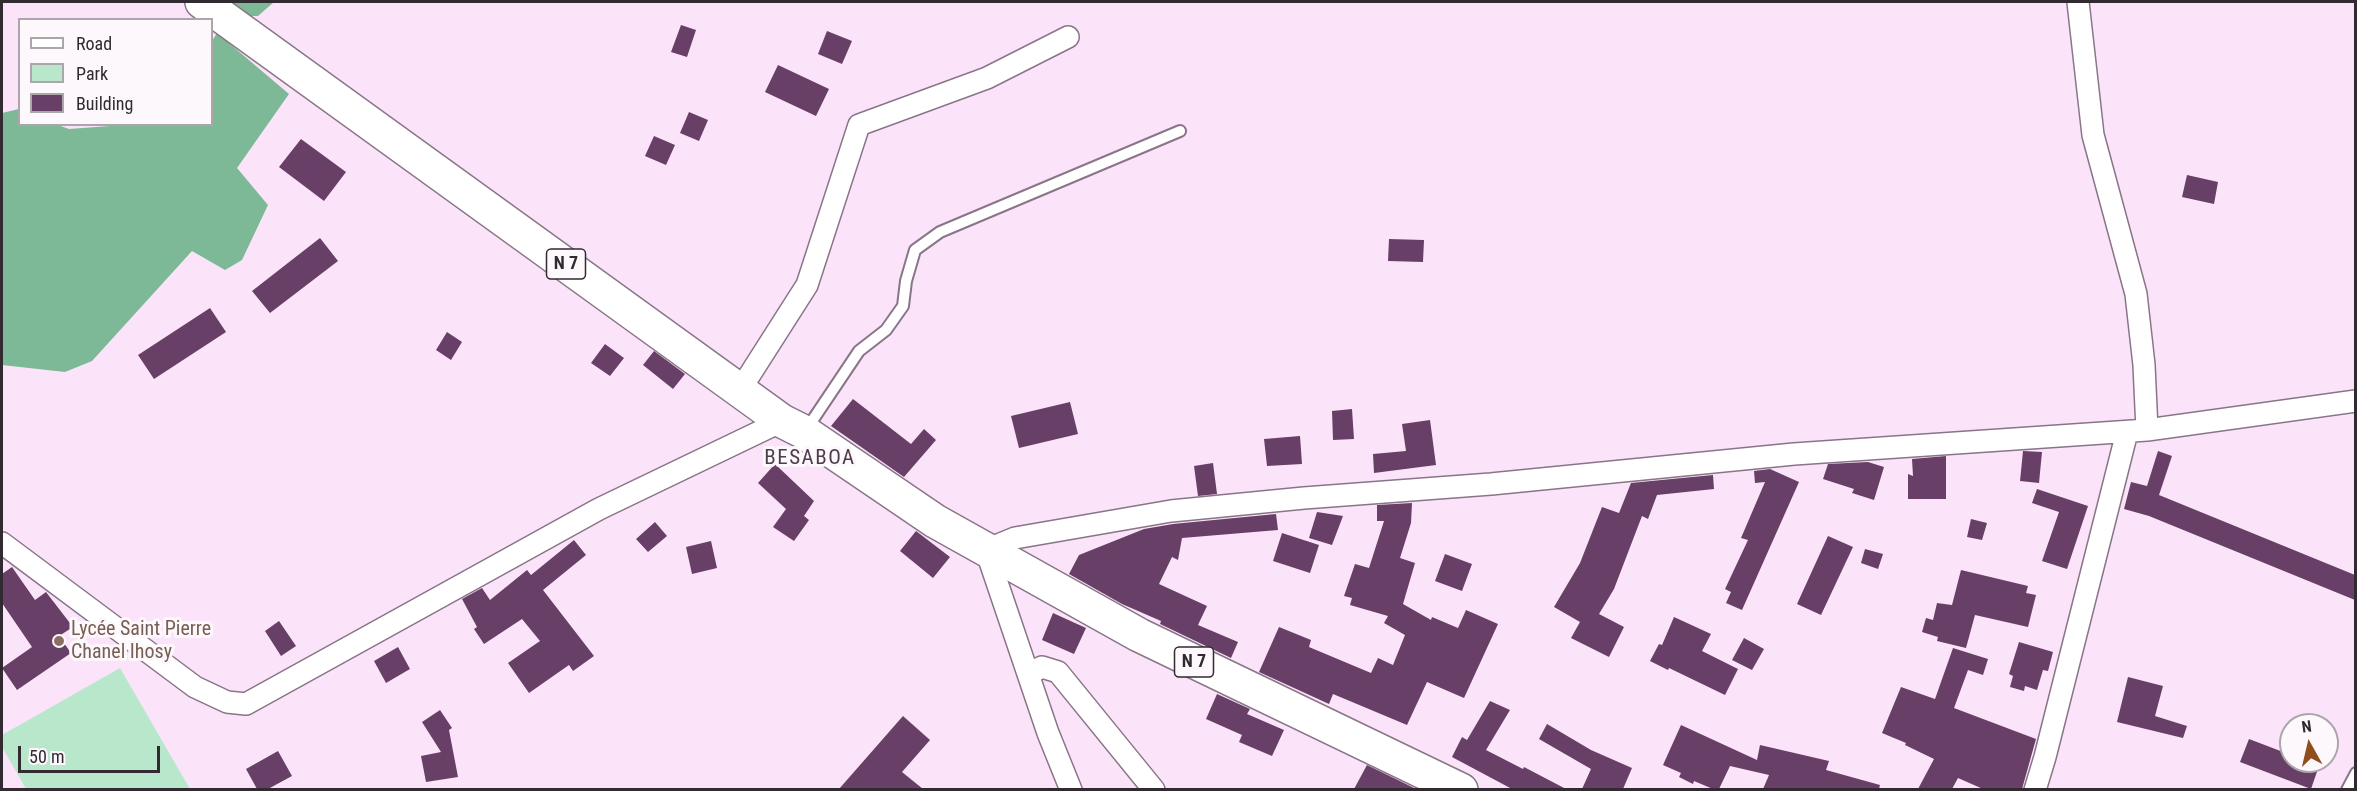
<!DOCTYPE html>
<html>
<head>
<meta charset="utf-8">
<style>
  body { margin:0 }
  #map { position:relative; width:2357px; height:791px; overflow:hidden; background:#fbe4f9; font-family:"Roboto Condensed",sans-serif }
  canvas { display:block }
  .frame { position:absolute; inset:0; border:3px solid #322a31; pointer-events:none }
  .legend { position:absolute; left:18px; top:18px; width:195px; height:108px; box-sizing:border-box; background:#fdf8fc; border:2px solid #aca6ab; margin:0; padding:8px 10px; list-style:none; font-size:18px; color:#322a31 }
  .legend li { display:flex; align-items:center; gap:12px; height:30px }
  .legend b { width:30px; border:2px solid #aca6ab }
  .north { position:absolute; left:2279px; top:713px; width:60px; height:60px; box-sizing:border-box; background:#fdf8fc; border:2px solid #aca6ab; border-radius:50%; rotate:352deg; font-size:16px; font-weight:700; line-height:24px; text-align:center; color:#322a31 }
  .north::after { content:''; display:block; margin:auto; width:21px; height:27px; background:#904e1c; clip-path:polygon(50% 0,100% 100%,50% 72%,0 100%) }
  .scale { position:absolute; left:18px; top:746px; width:142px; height:27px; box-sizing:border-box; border:3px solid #322a31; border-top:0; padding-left:8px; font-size:18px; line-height:21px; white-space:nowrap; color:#322a31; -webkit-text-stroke:4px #fdf8fc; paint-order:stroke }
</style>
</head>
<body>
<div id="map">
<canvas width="2357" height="791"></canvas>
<div class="frame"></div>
<ul class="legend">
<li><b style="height:8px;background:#fff"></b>Road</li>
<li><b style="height:16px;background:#b9e7cb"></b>Park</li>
<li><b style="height:16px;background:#683f66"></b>Building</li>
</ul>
<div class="north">N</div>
<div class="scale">50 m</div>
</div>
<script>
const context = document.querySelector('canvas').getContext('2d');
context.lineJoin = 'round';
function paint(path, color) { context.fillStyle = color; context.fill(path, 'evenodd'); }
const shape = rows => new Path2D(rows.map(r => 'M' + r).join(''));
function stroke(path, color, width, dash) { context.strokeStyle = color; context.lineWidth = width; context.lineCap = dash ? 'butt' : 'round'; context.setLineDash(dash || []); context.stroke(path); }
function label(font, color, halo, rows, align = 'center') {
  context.font = font + ' "Roboto Condensed",sans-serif'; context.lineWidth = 6; context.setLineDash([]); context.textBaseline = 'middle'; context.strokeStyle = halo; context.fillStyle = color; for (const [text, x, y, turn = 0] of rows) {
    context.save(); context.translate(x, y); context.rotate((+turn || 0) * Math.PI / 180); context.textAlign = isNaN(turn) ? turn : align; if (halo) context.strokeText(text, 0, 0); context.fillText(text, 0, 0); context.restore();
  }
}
paint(shape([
  [120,668,190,789,26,789,2,747,2,735]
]), '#b9e7cb');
paint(shape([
  [228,2,274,2,258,16,247,16],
  [217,33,289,94,237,168,268,205,242,260,225,270,192,251,92,361,65,372,2,365,2,113,19,109,20,124,58,125,69,129,137,124,212,124,212,41]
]), '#7db996');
paint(shape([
  [681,25,696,30,687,57,671,52],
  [827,31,852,41,842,64,818,54],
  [778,65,829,89,816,116,765,92],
  [689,112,708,120,699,141,680,133],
  [654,136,675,145,666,165,645,156],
  [301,139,346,172,324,201,279,167],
  [2187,175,2218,182,2214,204,2182,197],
  [320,238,338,261,270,313,252,291],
  [1389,239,1424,240,1423,262,1388,261],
  [210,308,226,332,154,379,138,355],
  [447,332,462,342,451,360,436,350],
  [605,344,624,358,610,376,591,363],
  [654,351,685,374,673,389,643,365],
  [853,399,911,444,924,429,936,440,904,477,831,426],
  [1070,402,1078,434,1019,448,1011,416],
  [1352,409,1354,439,1333,440,1332,411],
  [1430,420,1436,465,1374,473,1373,454,1406,451,1402,424],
  [1300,436,1302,464,1267,466,1264,439],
  [2023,451,2042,452,2039,483,2020,481],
  [2158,451,2172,456,2159,495,2355,575,2355,600,2149,516,2124,509,2131,482,2147,486],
  [1946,456,1946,499,1908,499,1908,474,1913,476,1912,459],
  [1868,462,1884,467,1874,500,1852,493,1854,489,1823,479,1828,464],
  [1213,463,1217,494,1198,496,1194,466],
  [775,464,814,501,804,516,809,520,794,541,773,527,786,509,758,483],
  [1770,469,1799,482,1742,610,1726,603,1731,592,1725,589,1748,540,1741,538,1765,482,1755,483,1754,471],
  [1713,475,1714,489,1657,495,1648,519,1642,516,1614,589,1599,614,1624,627,1609,657,1571,638,1580,622,1554,607,1580,563,1602,507,1619,513,1631,483],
  [2037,489,2088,506,2067,569,2042,561,2059,512,2032,503],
  [1412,503,1411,523,1400,558,1415,563,1403,604,1431,620,1432,617,1458,628,1466,610,1498,624,1464,698,1427,682,1407,725,1333,694,1329,704,1259,672,1279,627,1311,640,1309,647,1371,673,1378,658,1393,665,1405,635,1384,623,1388,616,1350,605,1352,598,1344,596,1355,564,1369,568,1384,521,1377,521,1377,505],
  [1317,512,1343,516,1332,545,1309,538],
  [1276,514,1278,530,1182,538,1178,560,1172,557,1159,584,1207,606,1198,625,1238,642,1231,658,1160,624,1161,621,1122,604,1069,574,1079,555,1144,529,1173,524],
  [1971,519,1987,523,1982,540,1967,537],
  [655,522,667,536,648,552,636,539],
  [916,531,950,557,933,578,900,551],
  [1282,533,1319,545,1310,573,1273,561],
  [1828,536,1853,547,1821,615,1797,604],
  [574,540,586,555,543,590,594,656,573,671,569,665,529,693,508,663,540,641,522,619,484,644,474,629,477,627,462,599,482,588,490,600,527,570,531,575],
  [711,541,717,568,692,574,686,547],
  [1865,549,1883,554,1878,569,1861,563],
  [1445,554,1472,564,1462,591,1435,581],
  [12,567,35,600,46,592,73,627,59,636,71,653,17,690,2,668,32,647,2,603,2,574],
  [1961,570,2028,586,2026,593,2036,595,2028,627,1975,615,1966,648,1937,641,1938,637,1922,632,1926,618,1933,620,1937,603,1952,605],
  [1053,613,1086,628,1074,654,1042,640],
  [1674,617,1711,634,1702,651,1738,669,1725,695,1669,668,1668,670,1650,661,1659,644,1662,645],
  [279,621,296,646,281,656,265,631],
  [1744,638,1764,649,1752,670,1732,660],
  [2019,642,2053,652,2048,671,2043,670,2037,690,2025,686,2024,691,2010,687,2013,676,2009,674],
  [398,647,410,669,386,683,374,661],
  [1953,648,1988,659,1983,675,1968,670,1954,708,2036,739,2022,789,1983,789,1958,778,1952,789,1918,789,1934,759,1905,745,1906,743,1882,733,1901,687,1935,699],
  [2128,677,2163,686,2155,716,2187,726,2183,738,2117,722],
  [1217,694,1250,709,1247,714,1284,730,1272,756,1239,742,1242,735,1206,719],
  [1490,701,1510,710,1486,750,1523,769,1524,767,1566,789,1512,789,1452,757,1462,737,1467,740],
  [440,710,452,728,449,730,458,777,426,782,421,756,441,752,422,722],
  [903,716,930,740,902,772,923,789,839,789],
  [1547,724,1591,750,1632,768,1623,789,1582,789,1591,769,1539,739],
  [1681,725,1757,760,1760,745,1829,761,1826,770,1880,785,1879,789,1763,789,1769,775,1730,766,1719,789,1713,789,1694,781,1693,784,1679,777,1681,773,1663,765],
  [2249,739,2291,755,2291,761,2306,761,2319,766,2311,789,2240,762],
  [278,751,292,776,268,789,257,789,246,769],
  [1367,765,1404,783,1416,789,1354,789]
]), '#683f66');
const service = shape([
  [806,430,859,351,886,330,903,306,906,281,915,250,940,232,1180,131],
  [2347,790,2356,773]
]);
const minor = shape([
  [2078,2,2093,135,2136,294,2144,365,2147,430],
  [740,390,807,285,859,125,987,78,1068,37],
  [2,543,195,687,227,702,246,704,599,509,782,421],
  [1028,674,1042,667,1058,672,1154,790],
  [1071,790,1048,733,986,550,1015,538,1171,511,1304,498,1491,484,1794,454,2147,430,2356,401],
  [2035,790,2045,757,2127,432]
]);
const primary = shape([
  [202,2,782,421,804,432,935,521,1139,635,1461,790]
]);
stroke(service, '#897587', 14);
stroke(minor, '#897587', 24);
stroke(primary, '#897587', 36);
stroke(service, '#fff', 10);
stroke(minor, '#fff', 21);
stroke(primary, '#fff', 33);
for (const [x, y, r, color] of [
  [59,641,6,"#8d6e63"]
]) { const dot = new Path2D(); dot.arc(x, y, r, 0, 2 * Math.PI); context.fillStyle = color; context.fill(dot); stroke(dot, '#fdf8fc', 2); }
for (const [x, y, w] of [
  [566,264,39],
  [1194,662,39]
]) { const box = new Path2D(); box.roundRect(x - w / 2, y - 15, w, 30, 4.5); context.fillStyle = '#fdf8fc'; context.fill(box); stroke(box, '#322a31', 1.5); }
label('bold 18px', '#322a31', null, [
  ["N 7",566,264],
  ["N 7",1194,662]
]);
label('20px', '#785e54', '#fdf8fc', [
  ["Lycée Saint Pierre",71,630],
  ["Chanel Ihosy",71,653]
], 'left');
context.letterSpacing = '1.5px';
label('21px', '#4e3c4d', '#fdf8fc', [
  ["BESABOA",810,459]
]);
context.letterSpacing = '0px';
</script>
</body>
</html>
